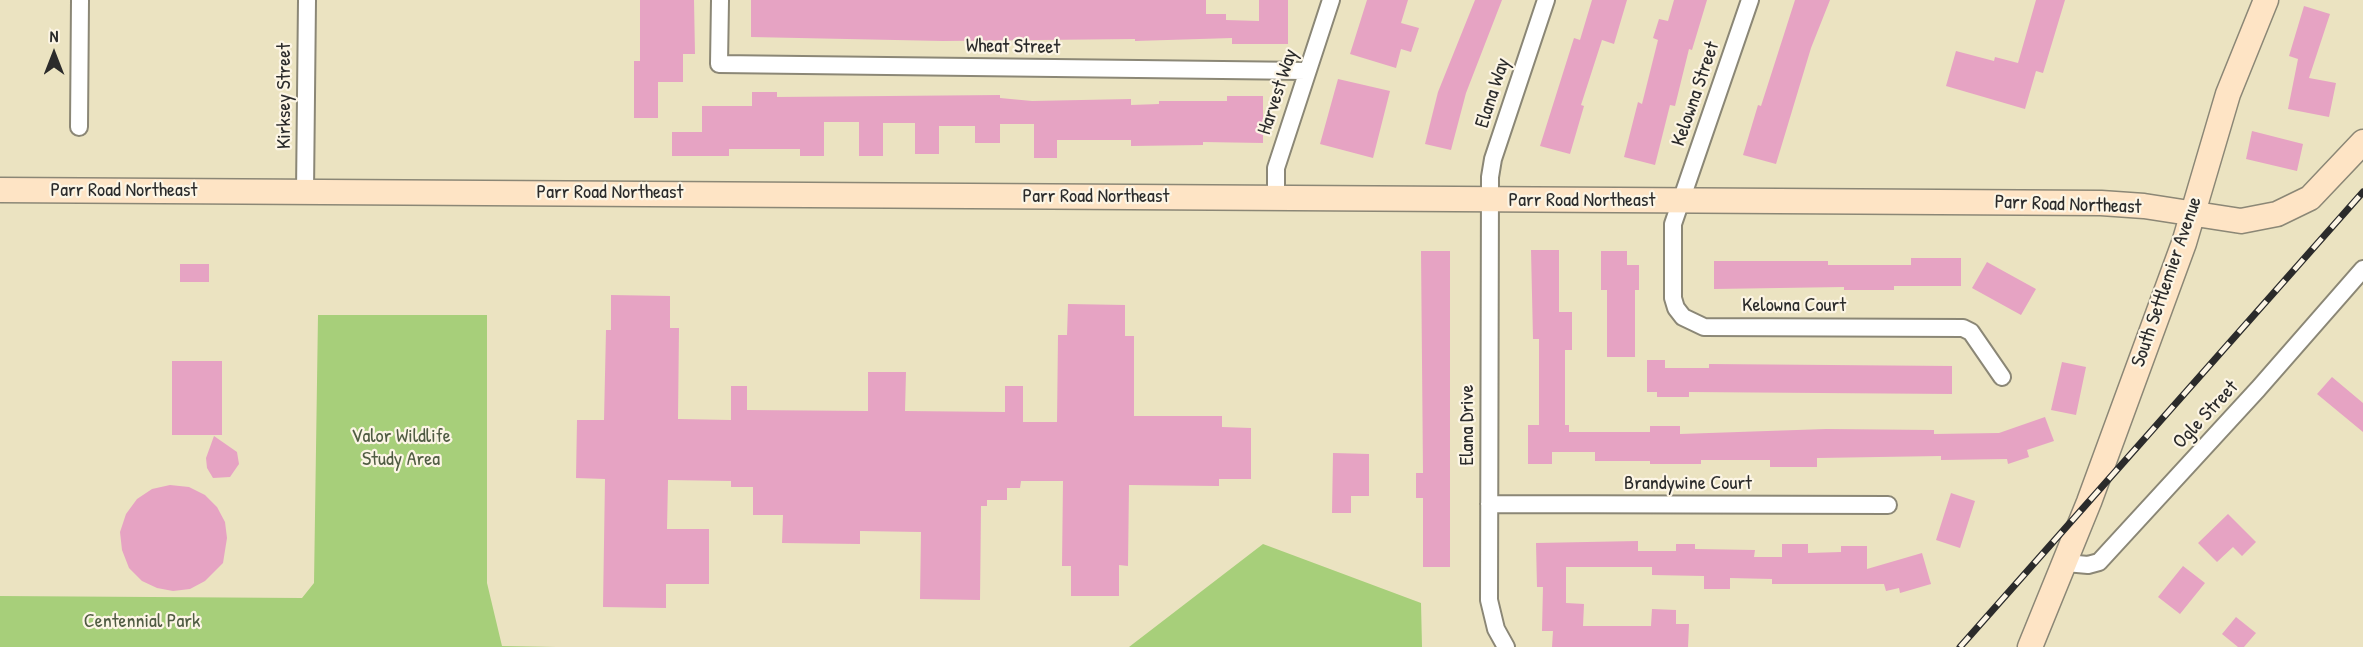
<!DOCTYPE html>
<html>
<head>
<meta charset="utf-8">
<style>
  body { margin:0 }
  #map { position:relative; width:2363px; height:647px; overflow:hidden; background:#ebe3c1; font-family:"Patrick Hand",sans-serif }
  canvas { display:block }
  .north { position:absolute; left:24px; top:24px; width:60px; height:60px; -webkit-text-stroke:4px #fcf5e5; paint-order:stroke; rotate:0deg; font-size:16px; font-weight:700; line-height:24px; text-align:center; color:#2b2b2b }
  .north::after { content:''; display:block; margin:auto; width:21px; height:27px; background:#2b2b2b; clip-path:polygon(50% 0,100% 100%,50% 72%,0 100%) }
</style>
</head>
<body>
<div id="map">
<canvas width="2363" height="647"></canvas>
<div class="north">N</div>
</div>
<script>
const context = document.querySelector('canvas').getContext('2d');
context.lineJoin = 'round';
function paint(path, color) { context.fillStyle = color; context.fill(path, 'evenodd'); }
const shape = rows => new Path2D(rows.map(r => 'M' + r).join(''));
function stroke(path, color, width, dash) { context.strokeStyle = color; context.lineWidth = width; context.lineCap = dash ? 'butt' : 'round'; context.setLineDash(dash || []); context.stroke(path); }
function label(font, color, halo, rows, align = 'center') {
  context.font = font + ' "Patrick Hand",sans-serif'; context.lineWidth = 4.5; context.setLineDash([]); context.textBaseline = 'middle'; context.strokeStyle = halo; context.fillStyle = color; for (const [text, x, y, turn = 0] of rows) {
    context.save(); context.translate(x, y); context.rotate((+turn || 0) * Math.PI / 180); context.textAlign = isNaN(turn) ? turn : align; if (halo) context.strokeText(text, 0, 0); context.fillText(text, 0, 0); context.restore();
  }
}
paint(shape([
  [318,315,487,315,487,583,502,646,556,647,0,647,0,596,302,598,314,583],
  [1263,544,1421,603,1422,647,1129,647]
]), '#a7cf7a');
paint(shape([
  [640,0,694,0,695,54,683,54,683,82,658,82,658,118,634,118,634,61,640,61],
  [751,0,1206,0,1206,14,1226,14,1226,20,1259,21,1259,0,1288,0,1288,44,1232,44,1232,38,1135,41,1135,39,943,41,751,37],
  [1367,0,1408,0,1401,23,1419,28,1411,52,1401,49,1396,68,1350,54],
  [1475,0,1502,0,1466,93,1451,150,1425,144,1438,92],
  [1592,0,1627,0,1614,44,1602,40,1581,105,1584,106,1570,154,1540,146,1574,38,1580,40],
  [1674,0,1707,0,1692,50,1689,49,1675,106,1670,105,1655,165,1624,157,1638,102,1642,104,1658,40,1653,38,1659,19,1668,21],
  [1795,0,1830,0,1811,48,1776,164,1743,155,1758,105,1761,106],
  [2036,0,2065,0,2043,73,2036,71,2025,109,1946,86,1956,51,1994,61,1995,57,2018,63],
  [2304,6,2330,14,2309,78,2336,83,2329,117,2288,109,2298,59,2289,56],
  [1338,79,1390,91,1373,158,1320,144],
  [752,92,777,92,777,97,1000,95,1000,98,1032,101,1131,99,1131,105,1159,104,1159,101,1227,101,1227,96,1263,96,1263,143,1203,142,1203,145,1131,146,1131,140,1057,140,1057,158,1034,158,1034,124,1000,124,1000,143,975,143,975,126,939,126,939,154,915,154,915,123,883,123,883,156,859,156,859,122,824,122,824,156,800,156,800,149,729,149,729,156,672,156,672,132,702,132,702,106,752,106],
  [2252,131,2303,144,2297,171,2246,159],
  [1531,250,1559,250,1559,312,1572,312,1572,350,1565,350,1565,425,1569,425,1569,432,1650,432,1650,426,1680,426,1680,434,1826,429,1934,430,1934,434,1999,433,2045,417,2054,441,2027,450,2029,457,2008,464,2007,459,1941,460,1941,456,1817,458,1817,467,1770,467,1770,460,1701,460,1701,464,1650,464,1650,461,1595,461,1595,452,1552,452,1552,464,1528,464,1528,425,1539,425,1539,339,1533,339],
  [1421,251,1450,251,1450,567,1423,567,1423,498,1416,498,1416,473,1423,473],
  [1601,251,1627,251,1627,265,1639,265,1639,290,1635,290,1635,357,1607,357,1607,290,1601,290],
  [1911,258,1961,258,1961,286,1894,286,1894,290,1844,290,1844,287,1714,289,1714,261,1828,261,1828,265,1911,265],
  [1987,262,2036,289,2021,315,1972,288],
  [180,264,209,264,209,282,180,282],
  [611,295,670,296,670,328,679,328,678,419,731,420,731,386,747,386,747,410,868,411,868,372,906,372,905,411,1005,412,1005,386,1023,386,1023,422,1057,422,1058,335,1067,335,1068,304,1125,305,1125,336,1134,336,1134,416,1222,416,1222,427,1251,428,1251,479,1219,479,1219,486,1129,485,1128,566,1119,565,1119,596,1071,596,1071,566,1062,566,1063,481,1021,481,1020,488,1007,488,1007,500,987,500,987,506,981,506,980,600,920,599,921,532,860,531,860,544,782,543,783,515,753,515,753,487,731,487,731,481,668,480,667,529,709,529,709,584,666,584,666,608,603,607,605,479,576,478,577,420,604,420,606,330,611,330],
  [1647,360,1665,360,1665,368,1709,368,1709,364,1952,366,1952,394,1689,392,1689,397,1657,397,1657,392,1647,392],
  [172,361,222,361,222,435,172,435],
  [2062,362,2086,367,2076,415,2051,410],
  [2332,377,2363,403,2363,432,2317,394],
  [214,436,237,452,239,464,230,477,213,478,207,468,206,458],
  [1333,453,1369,454,1369,496,1351,496,1351,513,1332,513],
  [170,485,189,487,205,495,217,507,225,522,227,538,223,563,205,581,190,589,173,591,157,588,142,581,129,568,122,550,120,532,126,514,137,499,152,489],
  [1951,493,1975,501,1960,548,1936,540],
  [2228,514,2256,542,2242,556,2233,547,2217,562,2198,543],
  [1638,541,1638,551,1676,551,1676,544,1695,544,1695,549,1755,550,1754,557,1782,557,1782,544,1808,544,1808,553,1841,552,1841,546,1867,546,1867,569,1922,553,1931,584,1900,593,1899,588,1886,591,1884,584,1772,584,1772,579,1730,578,1730,589,1704,589,1704,576,1652,575,1652,567,1566,567,1566,603,1584,604,1583,626,1651,626,1652,609,1676,610,1676,624,1689,624,1688,647,1552,647,1553,631,1542,631,1543,587,1537,587,1536,543],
  [2183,566,2205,583,2180,614,2158,597],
  [2236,617,2256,633,2244,647,2238,647,2222,634]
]), '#e6a3c3');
const street = shape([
  [720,0,719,64,1306,71],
  [1750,0,1673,224,1673,298,1676,308,1683,317,1704,327,1963,328,1971,332,2002,377],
  [79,127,80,0],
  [305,192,307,0],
  [1276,198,1276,168,1331,0],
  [1489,504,1888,505],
  [2066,563,2088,565,2099,562,2258,389,2363,269],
  [1506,647,1496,629,1489,600,1490,177,1493,159,1546,0]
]);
const secondary = shape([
  [0,190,2101,203,2144,206,2241,221,2277,214,2310,198,2363,142],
  [2030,647,2089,502,2184,243,2228,94,2266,0]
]);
stroke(street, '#8b8776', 20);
stroke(secondary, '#8b8776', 27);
stroke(street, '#fff', 16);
stroke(secondary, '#fee4c5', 24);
const rail = shape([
  [1960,647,2363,192]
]);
stroke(rail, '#2b2b2b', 7);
stroke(rail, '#fcf5e5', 4.5, [14]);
label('20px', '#2b2b2b', '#fcf5e5', [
  ["Wheat Street",1013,47,1],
  ["Harvest Way",1278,92,-72],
  ["Elana Way",1493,93,-72],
  ["Kelowna Street",1696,94,-71],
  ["Kirksey Street",285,96,-90],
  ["Parr Road Northeast",124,191],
  ["Parr Road Northeast",610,193],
  ["Parr Road Northeast",1096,197],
  ["Parr Road Northeast",1582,201],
  ["Parr Road Northeast",2068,205,2],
  ["South Settlemier Avenue",2167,282,-71],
  ["Kelowna Court",1794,306],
  ["Ogle Street",2206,415,-47],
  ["Elana Drive",1468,425,-90],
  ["Brandywine Court",1688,484]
]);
label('20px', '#505c43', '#fcf5e5', [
  ["Valor Wildlife",401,437],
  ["Study Area",401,460],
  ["Centennial Park",142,622]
]);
</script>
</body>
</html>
